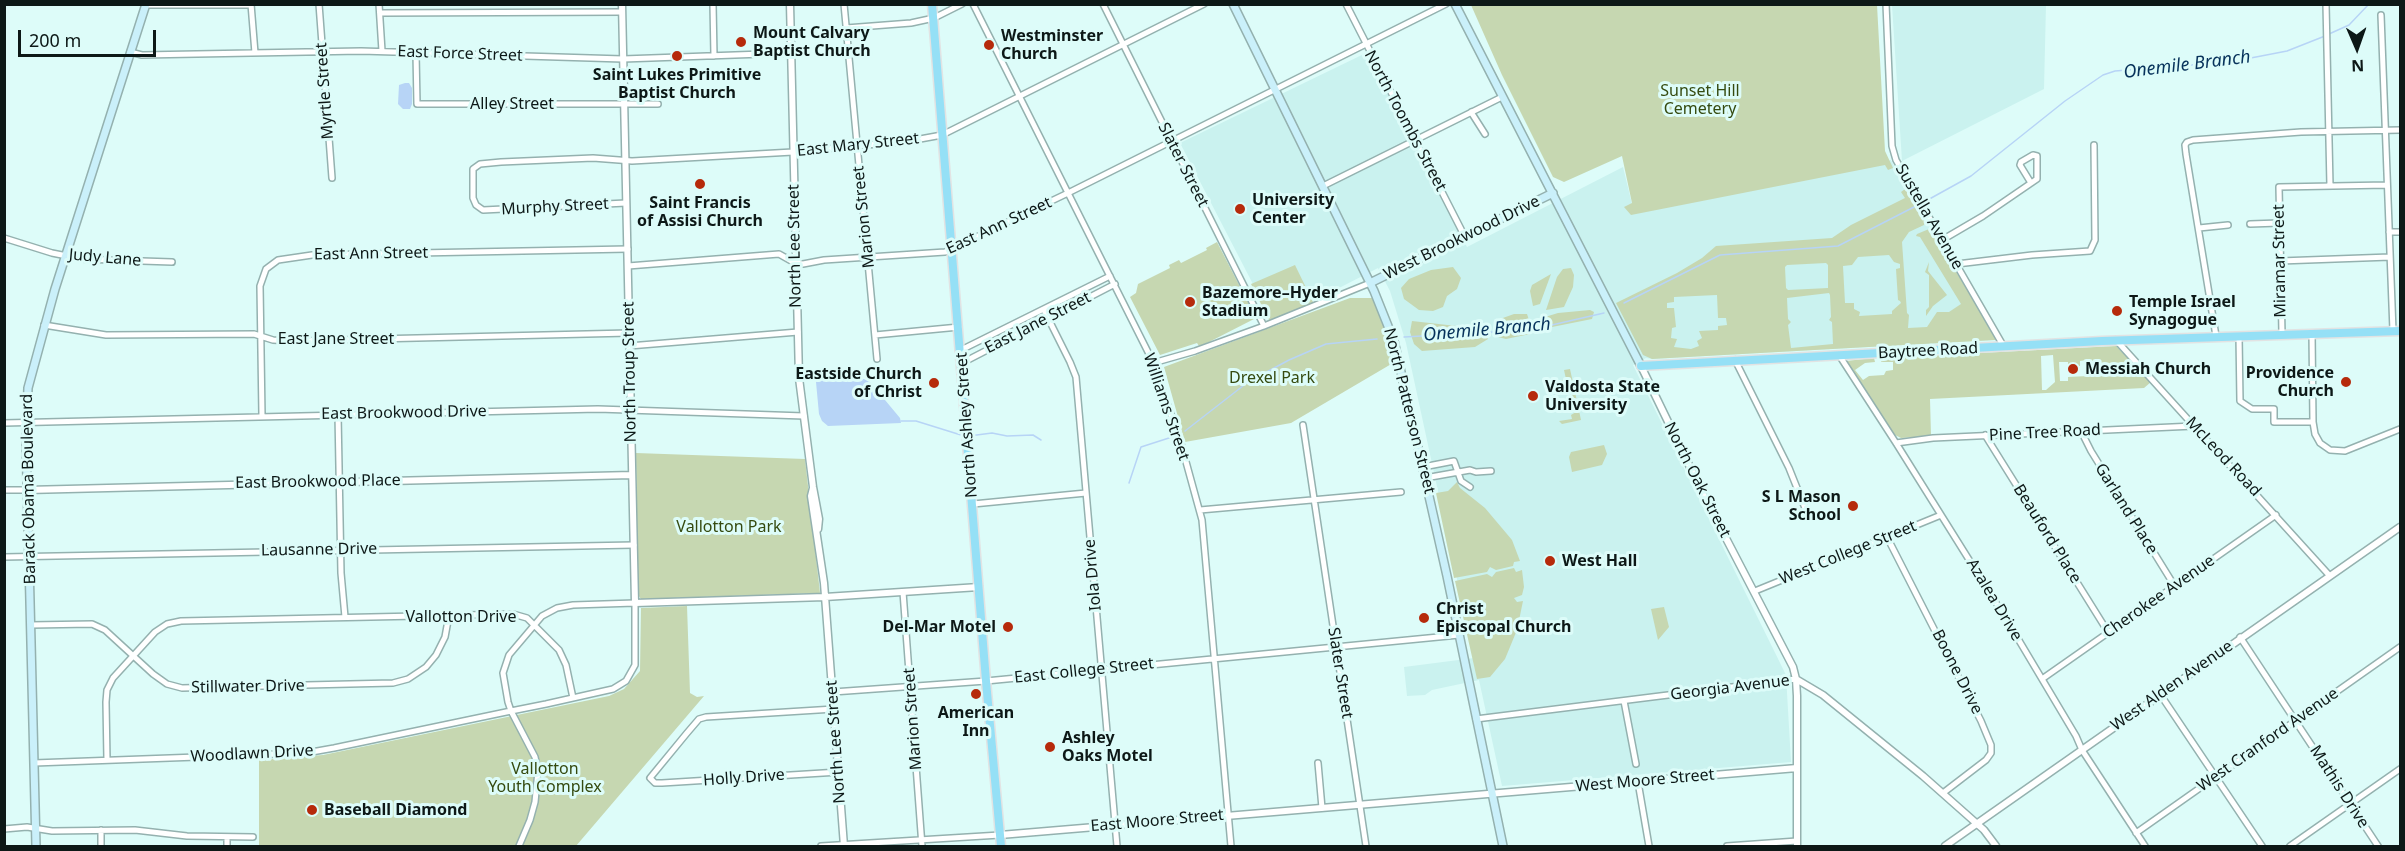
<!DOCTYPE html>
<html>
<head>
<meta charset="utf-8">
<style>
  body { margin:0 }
  #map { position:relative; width:2405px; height:851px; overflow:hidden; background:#ddfcf9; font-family:"Noto Sans",sans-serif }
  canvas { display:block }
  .frame { position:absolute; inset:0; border:6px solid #0d1817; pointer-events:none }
  .north { position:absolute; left:2327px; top:18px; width:60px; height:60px; -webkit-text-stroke:4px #ddfcf9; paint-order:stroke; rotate:178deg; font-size:16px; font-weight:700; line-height:24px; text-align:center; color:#0d1817 }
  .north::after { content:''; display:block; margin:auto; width:21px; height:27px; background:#0d1817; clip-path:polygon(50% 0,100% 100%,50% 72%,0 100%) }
  .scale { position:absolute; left:18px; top:30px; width:138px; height:27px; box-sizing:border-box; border:3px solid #0d1817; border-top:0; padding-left:8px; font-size:18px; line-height:21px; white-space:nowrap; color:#0d1817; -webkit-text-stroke:4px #ddfcf9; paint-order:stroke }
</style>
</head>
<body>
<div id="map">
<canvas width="2405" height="851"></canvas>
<div class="frame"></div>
<div class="north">N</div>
<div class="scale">200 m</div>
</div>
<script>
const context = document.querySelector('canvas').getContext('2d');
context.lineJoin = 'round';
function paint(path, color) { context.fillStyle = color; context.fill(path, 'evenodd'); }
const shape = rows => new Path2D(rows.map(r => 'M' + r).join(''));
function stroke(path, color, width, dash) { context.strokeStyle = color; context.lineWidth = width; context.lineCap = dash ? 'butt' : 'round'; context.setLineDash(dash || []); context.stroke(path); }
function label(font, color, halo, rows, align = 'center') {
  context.font = font + ' "Noto Sans",sans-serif'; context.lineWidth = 6; context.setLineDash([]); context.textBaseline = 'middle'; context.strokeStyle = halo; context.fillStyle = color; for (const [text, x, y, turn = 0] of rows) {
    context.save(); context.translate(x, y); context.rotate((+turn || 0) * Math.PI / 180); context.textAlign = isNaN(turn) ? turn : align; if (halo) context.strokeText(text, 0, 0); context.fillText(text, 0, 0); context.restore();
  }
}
paint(shape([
  [1892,5,2046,5,2044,89,1902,161],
  [1366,53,1467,247,1623,167,1632,204,1891,160,1902,183,1997,337,1995,340,1652,359,1646,358,1633,365,1786,675,1791,762,1502,786,1479,680,1432,690,1425,695,1407,696,1404,667,1474,658,1406,343,1390,291,1378,268,1341,287,1270,317,1180,143]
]), '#caf2ef');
paint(shape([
  [1471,5,1877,5,1885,151,1893,168,1888,170,1885,165,1631,215,1624,207,1632,203,1622,156,1564,182,1553,177,1502,75],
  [1905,189,1925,220,1924,225,1909,232,1902,242,1907,313,1909,315,1908,328,1927,327,1937,312,1949,312,1961,304,1920,237,1916,236,1917,234,1929,229,1997,337,1995,340,1652,359,1643,355,1616,303,1677,273,1702,258,1716,246,1832,238,1851,225,1905,198,1901,192],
  [1889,255,1894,262,1900,264,1900,268,1896,269,1898,300,1900,301,1901,303,1892,311,1892,314,1859,316,1860,312,1854,309,1854,303,1845,303,1843,266,1852,265,1858,257],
  [1826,263,1828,265,1828,288,1788,290,1786,288,1785,267,1787,265],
  [1829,293,1830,295,1831,317,1829,320,1832,322,1833,344,1791,348,1788,325,1791,322,1788,319,1787,298],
  [1717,295,1718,318,1726,318,1727,325,1718,326,1718,330,1699,331,1702,338,1697,341,1699,346,1691,349,1674,347,1677,339,1671,338,1672,328,1676,327,1674,308,1667,308,1667,303,1674,302,1674,297],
  [1217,242,1256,318,1209,342,1199,346,1197,343,1160,355,1130,297,1136,293,1138,284,1170,268,1169,265,1179,260,1181,263,1207,250,1206,248],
  [1929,262,1928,271,1947,295,1933,306,1926,316,1926,310,1929,307,1929,275,1925,272],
  [1295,265,1314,304,1269,320,1251,284],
  [1453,267,1461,278,1457,289,1447,296,1443,307,1433,311,1419,310,1404,299,1401,288,1409,279,1431,270],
  [1571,268,1574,275,1573,287,1564,307,1546,310,1557,277,1563,269],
  [1551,274,1540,304,1533,306,1530,291,1532,285],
  [1350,298,1372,298,1383,321,1393,363,1291,423,1185,442,1164,367],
  [1590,310,1594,312,1592,319,1547,328,1540,325,1545,317,1558,313],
  [1514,314,1527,314,1530,323,1530,334,1506,339,1498,337,1495,326,1500,319],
  [1412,321,1483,329,1488,339,1475,347,1422,351,1414,344,1410,332],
  [2116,346,2151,382,2144,388,1930,399,1931,436,1901,438,1895,435,1855,379,1846,361,1874,358,1875,362,1865,363,1855,370,1863,380,1869,376,1884,375,1886,371,1893,370,1893,362,1881,362,1882,358],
  [2053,355,2055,382,2046,390,2042,390,2041,356],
  [2087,360,2088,376,2068,377,2068,381,2060,381,2059,362,2068,362,2068,366,2080,366,2080,361],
  [1570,369,1581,420,1562,424,1559,421,1572,419,1571,415,1576,412,1570,384,1567,381,1564,382,1564,385,1560,385,1559,381,1566,379,1564,370],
  [1604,445,1607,454,1602,465,1572,472,1569,457,1571,452],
  [636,453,805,459,820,593,641,599,638,595],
  [1457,482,1460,488,1485,508,1512,540,1520,561,1514,562,1513,566,1496,570,1490,567,1487,572,1454,578,1436,493,1448,491],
  [1514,568,1516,572,1522,570,1524,587,1522,595,1514,598,1517,602,1523,601,1517,630,1505,659,1490,677,1477,679,1455,581,1487,574,1492,577,1496,572],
  [687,606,690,693,697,697,704,696,576,846,259,846,259,760,323,755,609,696,624,689,640,671,641,608],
  [1664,607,1669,627,1658,640,1651,609]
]), '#c6d7b1');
paint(shape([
  [405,83,409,83,412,88,412,104,410,109,403,109,398,104,399,85],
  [820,377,864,379,870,382,900,418,901,423,828,426,822,421,819,414,816,382]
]), '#b7d4f6');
stroke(shape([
  [2329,34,2349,25,2369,4],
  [1924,202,1971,176,2065,101,2103,75,2115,71,2228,62,2256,57,2287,51,2325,36],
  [1624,303,1720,255,1838,246,1914,207],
  [1404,337,1530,330,1604,313],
  [901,421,916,421,961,435],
  [1185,431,1248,382,1289,360,1326,344,1377,339],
  [969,436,992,433,1007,436,1033,435,1041,440],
  [1129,483,1141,447,1172,437]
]), '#b7d4f6', 1.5);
const minor = shape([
  [251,4,255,53],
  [319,4,332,178],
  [379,4,382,51],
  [713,4,714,56],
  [844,4,877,359],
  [973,4,1151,358,1180,440,1202,520,1231,846],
  [1103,4,1264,326],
  [1346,4,1465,237],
  [1886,4,1892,146,1896,160,2004,347],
  [2326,4,2330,186],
  [145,5,251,5],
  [380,13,622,12],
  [2381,15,2393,331],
  [846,28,911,23,934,18,962,4],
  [130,52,142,55,361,51,623,59,791,53],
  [416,53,417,104,658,104],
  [1471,112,1485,134],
  [1323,186,1502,97],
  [626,203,483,210,476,205,473,198,473,169,480,164,501,162,593,158,632,161,793,152,909,141,942,135,1204,4],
  [2250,224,2279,223],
  [2199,228,2228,225],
  [2389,232,2400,232],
  [4,238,52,253,82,259,172,262],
  [1942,240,1983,216,2037,179,2037,156,2033,155,2021,162,2020,165,2031,183],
  [2280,261,2390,257],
  [1957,264,2032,255,2090,251,2095,240,2094,145],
  [628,266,779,254,795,263,803,264,824,260,945,252,1068,193,1446,4],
  [1044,310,1070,362,1076,377,1117,846],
  [44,325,106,335,254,334,273,340,290,341,629,333],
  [2312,333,2313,422,2315,434,2320,443,2330,450,2345,451,2400,429],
  [2282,334,2279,187,2387,185],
  [875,335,959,327],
  [2216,336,2186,154,2185,145,2187,142,2193,140,2301,132,2400,130],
  [2239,336,2240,401,2252,409,2274,409,2274,422,2313,422],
  [2116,340,2329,575],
  [629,346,798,332],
  [961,350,1110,276],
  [1839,355,1896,443,2008,622,2076,736,2082,750,2145,846],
  [1735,360,1789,468,1807,513],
  [962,363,1115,284],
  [1153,363,1195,351,1264,326,1370,283],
  [338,414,341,573,345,617],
  [262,416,260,286,266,269,278,260,312,255,628,249],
  [4,423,598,409,804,416],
  [1303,425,1366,846],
  [2081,431,2091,451,2174,585],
  [1985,435,2108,632],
  [1896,443,1933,438,2194,426],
  [1423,467,1454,461,1461,481,1470,487],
  [1425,478,1470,470,1476,472,1491,471],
  [4,490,27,490],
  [973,504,1086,493],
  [1200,510,1401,492],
  [1887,537,1981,721,1991,745,1991,753,1986,760,1943,793],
  [4,557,634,545],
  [1755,591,1941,515],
  [903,592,922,846],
  [31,625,92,624,105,630,153,674,167,684,182,688,220,687,393,683,408,679,426,667,436,655,445,637,449,615],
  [2240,637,2378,846],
  [2042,679,2276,515],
  [833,692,986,681,1459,635],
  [2160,694,2262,846],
  [1624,701,1636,764],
  [834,709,706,717,699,719,687,733,650,778,655,783,662,783,839,772],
  [1476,719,1796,679],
  [107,760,106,702,107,690,113,678,155,632,167,624,181,621,513,614,527,618,559,650,566,665,573,698],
  [34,763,306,753,334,748,511,711,546,704,613,689,626,681,635,665,635,603,573,605,557,608,542,616,509,655,503,673,508,702,511,711,535,757,538,771,535,802,530,820,519,846],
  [1318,763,1322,808],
  [1638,782,1649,846],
  [4,829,27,827,52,831,135,830,187,836,253,837],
  [101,830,101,846],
  [2136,833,2400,647],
  [227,846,227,837],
  [821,846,1000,835],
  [1727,846,1797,841],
  [2290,846,2400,769]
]);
const tertiary = shape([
  [622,4,635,603,825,597,979,587],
  [790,4,799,378,813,487,819,519,818,529],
  [1641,366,1704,496,1793,667,1796,679,1797,696,1797,846],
  [813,488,811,496,824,583,844,846],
  [27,490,632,475],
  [1796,679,1823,695,1923,776,1984,830,1996,846],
  [1000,835,1797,768],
  [1945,846,2400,527]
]);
const secondary = shape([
  [1233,4,1374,291,1394,341,1447,576,1503,846],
  [1455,4,1641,366],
  [1370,283,1553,193],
  [36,846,26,439,28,388,55,289,146,4]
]);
const primary = shape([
  [932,4,986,681,1001,846],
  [1641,366,2102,341,2400,331]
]);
stroke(minor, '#94b1af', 8);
stroke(tertiary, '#94b1af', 9);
stroke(secondary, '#94b1af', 10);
stroke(primary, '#e2e3e3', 11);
stroke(minor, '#fff', 5);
stroke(tertiary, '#fff', 6);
stroke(secondary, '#caf0fa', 7);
stroke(primary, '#95e0f6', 8);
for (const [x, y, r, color] of [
  [741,42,6,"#b62a0b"],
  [989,45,6,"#b62a0b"],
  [677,56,6,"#b62a0b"],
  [700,184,6,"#b62a0b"],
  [1240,209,6,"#b62a0b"],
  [1190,302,6,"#b62a0b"],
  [2117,311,6,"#b62a0b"],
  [2073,369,6,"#b62a0b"],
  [2346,382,6,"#b62a0b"],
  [934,383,6,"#b62a0b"],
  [1533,396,6,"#b62a0b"],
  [1853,506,6,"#b62a0b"],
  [1550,561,6,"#b62a0b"],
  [1424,618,6,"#b62a0b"],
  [1008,627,6,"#b62a0b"],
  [976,694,6,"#b62a0b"],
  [1050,747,6,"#b62a0b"],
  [312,810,6,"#b62a0b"]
]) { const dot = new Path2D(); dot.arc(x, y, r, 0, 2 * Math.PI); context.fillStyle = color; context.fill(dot); stroke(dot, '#ddfcf9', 2); }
label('bold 16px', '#0d1817', '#ddfcf9', [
  ["Mount Calvary",753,33],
  ["Baptist Church",753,51],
  ["Westminster",1001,36],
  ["Church",1001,54],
  ["Saint Lukes Primitive",677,75,"center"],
  ["Baptist Church",677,93,"center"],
  ["University",1252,200],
  ["Center",1252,218],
  ["Saint Francis",700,203,"center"],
  ["of Assisi Church",700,221,"center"],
  ["Bazemore–Hyder",1202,293],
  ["Stadium",1202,311],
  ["Temple Israel",2129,302],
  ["Synagogue",2129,320],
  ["Messiah Church",2085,369],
  ["Providence",2334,373,"right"],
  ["Church",2334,391,"right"],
  ["Eastside Church",922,374,"right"],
  ["of Christ",922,392,"right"],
  ["Valdosta State",1545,387],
  ["University",1545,405],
  ["S L Mason",1841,497,"right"],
  ["School",1841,515,"right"],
  ["West Hall",1562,561],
  ["Christ",1436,609],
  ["Episcopal Church",1436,627],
  ["Del-Mar Motel",996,627,"right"],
  ["American",976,713,"center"],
  ["Inn",976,731,"center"],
  ["Ashley",1062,738],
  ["Oaks Motel",1062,756],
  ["Baseball Diamond",324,810]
], 'left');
label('16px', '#0d1817', '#ddfcf9', [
  ["East Force Street",460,54,2],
  ["Myrtle Street",325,91,-94],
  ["Alley Street",512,104],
  ["North Toombs Street",1405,121,62],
  ["East Mary Street",858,145,-6],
  ["Slater Street",1183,165,63],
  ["Murphy Street",555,207,-3],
  ["Marion Street",864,217,-96],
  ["Sustella Avenue",1929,217,60],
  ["East Ann Street",999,226,-25],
  ["West Brookwood Drive",1462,238,-26],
  ["North Lee Street",795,246,-91],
  ["East Ann Street",371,254,-1],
  ["Judy Lane",105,258,5],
  ["Miramar Street",2280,261,-91],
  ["East Jane Street",1038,323,-27],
  ["East Jane Street",336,339],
  ["Baytree Road",1928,351,-3],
  ["North Troup Street",630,372,-91],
  ["Williams Street",1166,407,71],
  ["North Patterson Street",1409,411,76],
  ["East Brookwood Drive",404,413,-1],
  ["North Ashley Street",967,425,-94],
  ["Pine Tree Road",2045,433,-3],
  ["McLeod Road",2223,457,47],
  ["North Oak Street",1697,480,63],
  ["East Brookwood Place",318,482,-1],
  ["Barack Obama Boulevard",29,489,-91],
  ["Garland Place",2126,509,58],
  ["Beauford Place",2047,534,58],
  ["Lausanne Drive",319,550,-1],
  ["West College Street",1848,553,-22],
  ["Iola Drive",1093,575,-95],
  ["Cherokee Avenue",2159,597,-35],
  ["Azalea Drive",1994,600,59],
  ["Vallotton Drive",461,617],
  ["East College Street",1084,671,-6],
  ["Boone Drive",1957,672,63],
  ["Slater Street",1340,673,81],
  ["West Alden Avenue",2172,686,-35],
  ["Stillwater Drive",248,687,-1],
  ["Georgia Avenue",1730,688,-7],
  ["Marion Street",913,719,-94],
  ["West Cranford Avenue",2268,740,-35],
  ["North Lee Street",836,742,-94],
  ["Woodlawn Drive",252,754,-3],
  ["Holly Drive",744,778,-4],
  ["West Moore Street",1645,781,-5],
  ["Mathis Drive",2339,787,57],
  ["East Moore Street",1157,821,-5]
]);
label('16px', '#354a0f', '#ddfcf9', [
  ["Sunset Hill",1700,91],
  ["Cemetery",1700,109],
  ["Drexel Park",1272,378],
  ["Vallotton Park",729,527],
  ["Vallotton",545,769],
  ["Youth Complex",545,787]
]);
label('italic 18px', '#07325b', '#ddfcf9', [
  ["Onemile Branch",2187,65,-7],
  ["Onemile Branch",1487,330,-5]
]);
</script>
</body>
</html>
